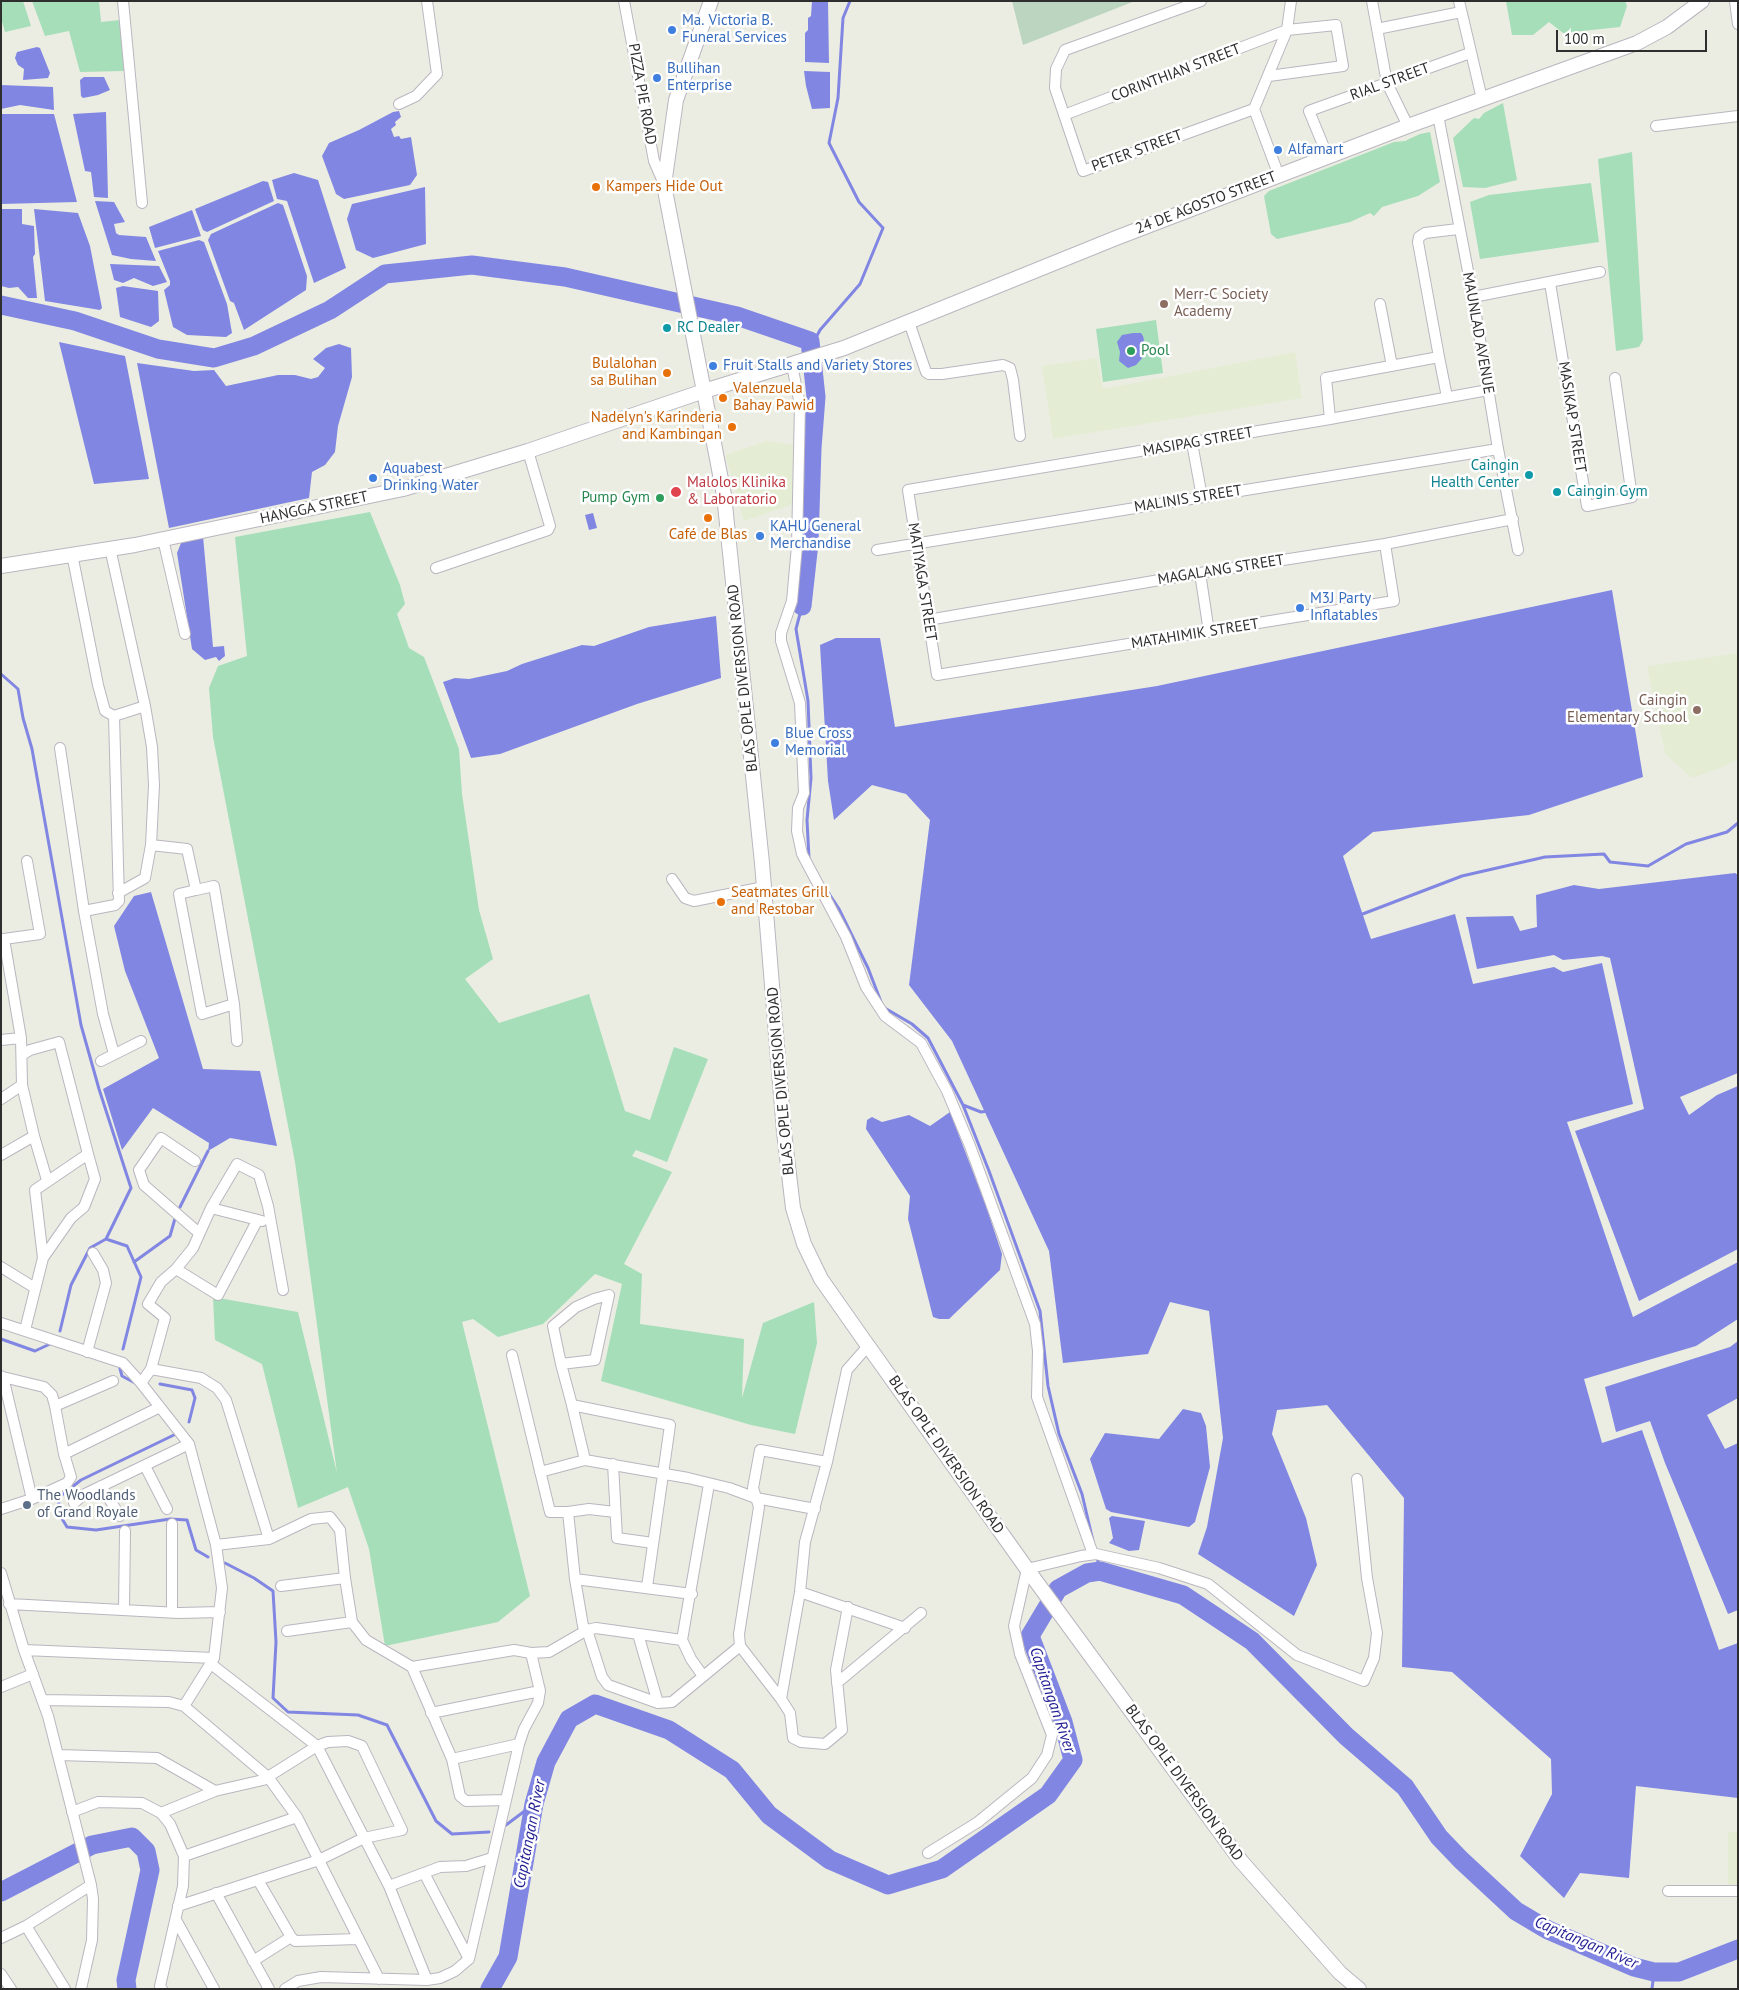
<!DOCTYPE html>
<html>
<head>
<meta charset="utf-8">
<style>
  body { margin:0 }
  #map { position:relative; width:1739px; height:1990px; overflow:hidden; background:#ebede2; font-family:"PT Sans",sans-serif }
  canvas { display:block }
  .frame { position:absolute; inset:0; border:2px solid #2e2e2e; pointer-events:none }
  .scale { position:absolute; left:1556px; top:30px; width:151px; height:22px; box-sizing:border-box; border:2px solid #2e2e2e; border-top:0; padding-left:6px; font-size:15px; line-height:18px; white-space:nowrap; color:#2e2e2e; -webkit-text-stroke:4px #fff; paint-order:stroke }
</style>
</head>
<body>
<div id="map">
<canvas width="1739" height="1990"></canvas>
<div class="frame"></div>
<div class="scale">100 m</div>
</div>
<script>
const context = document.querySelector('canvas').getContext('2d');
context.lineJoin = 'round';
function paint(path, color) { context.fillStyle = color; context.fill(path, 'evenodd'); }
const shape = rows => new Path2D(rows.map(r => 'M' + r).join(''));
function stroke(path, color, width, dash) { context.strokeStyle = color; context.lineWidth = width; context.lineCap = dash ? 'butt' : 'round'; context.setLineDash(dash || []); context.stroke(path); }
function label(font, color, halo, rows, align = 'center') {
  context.font = font + ' "PT Sans",sans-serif'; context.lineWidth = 5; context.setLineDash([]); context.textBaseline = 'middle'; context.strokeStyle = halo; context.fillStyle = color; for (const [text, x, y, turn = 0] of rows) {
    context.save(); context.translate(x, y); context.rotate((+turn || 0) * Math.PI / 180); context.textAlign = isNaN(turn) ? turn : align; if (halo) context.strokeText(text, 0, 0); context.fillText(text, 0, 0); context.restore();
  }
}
paint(shape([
  [1295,352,1302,398,1053,439,1042,366,1097,358,1103,389],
  [767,441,798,446,792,474,797,503,744,521,725,455],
  [1738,653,1738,759,1723,767,1692,778,1665,754,1647,666],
  [1728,1832,1738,1832,1738,1888,1728,1889]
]), '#e4edd4');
paint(shape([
  [1,1,23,1,31,26,5,32,1,18],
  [32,1,99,1,101,22,120,20,124,71,80,72,69,31,45,36],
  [1506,1,1625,1,1627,6,1620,27,1563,33,1549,22,1533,35,1512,35],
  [1503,103,1517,180,1485,188,1463,187,1453,138,1474,118,1479,119,1484,113],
  [1430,132,1440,182,1418,196,1382,207,1374,216,1370,213,1350,222,1277,239,1271,234,1264,196,1269,191,1394,142,1405,141,1420,134],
  [1632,152,1643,340,1639,347,1616,351,1598,159],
  [1591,183,1599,242,1480,259,1470,202,1489,195],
  [1156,320,1163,373,1103,382,1096,329],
  [370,512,400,585,405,604,397,614,409,648,424,657,459,749,462,794,479,910,493,959,465,979,499,1023,589,994,625,1111,650,1120,674,1047,708,1059,667,1162,636,1150,632,1156,672,1172,624,1264,642,1274,640,1324,744,1339,742,1398,763,1323,814,1302,817,1343,795,1434,751,1425,601,1381,622,1284,595,1274,543,1324,498,1337,473,1319,462,1322,530,1596,498,1622,385,1646,369,1549,348,1487,298,1508,262,1364,215,1340,213,1297,298,1312,337,1473,295,1162,213,737,209,688,218,666,247,656,235,537]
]), '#a5deb9');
paint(shape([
  [1012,1,1135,1,1023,45]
]), '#bbd5c0');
paint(shape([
  [812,1,828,1,829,63,805,62,805,33,808,30,808,18,811,16],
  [37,47,40,48,50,73,48,78,23,80,24,69,18,65,15,58,17,52],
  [804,71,830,72,830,108,812,109,806,86],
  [84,77,104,77,110,90,98,95,83,98,81,96,80,80],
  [1,85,53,87,54,110,20,105,1,109],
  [399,111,401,117,395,122,396,125,391,129,394,137,399,136,401,139,411,137,417,175,410,185,344,199,336,194,322,156,329,143,359,130,393,112],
  [106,112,108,198,94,197,91,172,85,171,73,114],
  [1,114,54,114,77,202,1,204],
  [294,173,318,180,346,268,314,283,287,201,277,199,272,180],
  [263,181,268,182,274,201,207,232,203,230,195,209],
  [425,187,426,244,373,258,356,250,347,219,352,204],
  [95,201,114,202,125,222,114,224,116,233,119,235,146,237,156,261,131,259,112,255],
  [278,203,283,205,307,276,306,290,244,330,234,303,230,301,208,240,211,234],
  [1,209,22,209,22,224,34,226,35,254,33,257,37,298,28,298,18,287,9,288,1,286],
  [34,209,78,213,90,246,102,308,100,310,45,301],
  [192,210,201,236,155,248,149,227],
  [199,240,204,242,227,304,232,333,226,337,187,335,173,327,164,290,170,285,170,281,158,251],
  [110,264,159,266,167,282,153,286,134,278,123,283,114,280],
  [123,286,158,291,159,321,151,327,120,317,116,288],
  [1133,333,1141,333,1143,336,1144,340,1141,349,1144,356,1136,365,1128,368,1119,361,1120,352,1117,342,1122,335],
  [59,342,125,356,149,479,94,484],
  [339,344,351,348,352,377,338,426,335,452,325,465,312,472,309,498,169,528,137,363,194,371,214,370,226,386,278,375,295,375,311,379,318,377,325,368,313,359,326,348],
  [593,513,597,528,589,530,585,515],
  [203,536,213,647,224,646,225,656,219,661,216,657,205,660,192,649,177,553,181,543],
  [1612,590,1643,777,1529,815,1373,832,1343,856,1371,939,1455,914,1473,984,1554,967,1563,972,1602,963,1633,1104,1567,1122,1633,1317,1738,1262,1738,1319,1696,1346,1584,1379,1602,1443,1642,1430,1719,1650,1738,1643,1738,1798,1636,1786,1629,1878,1580,1873,1564,1898,1520,1856,1552,1794,1551,1759,1452,1672,1402,1667,1404,1498,1327,1405,1277,1410,1272,1434,1306,1518,1317,1565,1294,1616,1198,1554,1207,1527,1223,1438,1209,1311,1170,1302,1148,1354,1063,1363,1049,1251,952,1041,909,985,930,820,906,794,872,785,834,820,828,781,820,645,836,638,880,638,895,727,1157,686],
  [716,616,721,678,637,704,500,754,471,758,443,682,455,678,469,679,507,671,522,664,582,645,594,646,649,627],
  [1735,873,1738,875,1738,1073,1680,1097,1689,1115,1717,1095,1738,1086,1738,1249,1639,1301,1575,1131,1644,1109,1610,958,1602,956,1563,960,1554,955,1477,969,1466,917,1513,916,1520,931,1537,927,1536,895,1574,885,1599,889],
  [151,892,203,1069,260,1071,277,1146,230,1138,208,1151,209,1143,153,1108,122,1150,103,1089,159,1058,125,971,114,926,134,896],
  [950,1112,986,1206,1002,1254,1000,1270,949,1319,939,1319,933,1317,908,1219,910,1196,866,1129,867,1120,872,1117,882,1122,909,1115,930,1126],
  [1738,1341,1738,1398,1707,1415,1725,1449,1738,1443,1738,1610,1728,1614,1665,1463,1650,1421,1616,1432,1605,1387,1730,1347],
  [1183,1409,1201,1413,1206,1426,1210,1467,1195,1522,1189,1527,1111,1512,1106,1509,1090,1459,1105,1433,1159,1439],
  [1112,1516,1145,1521,1139,1550,1129,1551,1109,1543,1113,1538,1109,1518]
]), '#8186e3');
stroke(shape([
  [811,347,820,330,860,284,883,228,859,202,829,143,838,98,843,18,850,1],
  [802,606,796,629,808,701,811,778,807,820,809,858],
  [1,674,18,689,23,718,32,749,81,1025,99,1089,131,1188,106,1239],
  [826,889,839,909,868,968,883,1007,912,1024,928,1038,963,1105,989,1171,1040,1311,1048,1386,1059,1434,1082,1494,1093,1541],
  [1360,915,1462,876,1545,857,1604,854,1610,862,1648,866,1686,844,1727,832,1738,823],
  [963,1105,981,1112,988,1111],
  [180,1207,208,1151],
  [134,1262,170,1236,176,1215],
  [60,1331,71,1285,90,1248,106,1239,127,1246,141,1277,123,1349],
  [1,1339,35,1351,52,1343],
  [119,1365,122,1376,137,1384],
  [160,1384,192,1390,195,1398,189,1422],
  [178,1433,81,1480,58,1498,61,1517,67,1527,96,1530,170,1519,187,1520,196,1550,208,1557],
  [1097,1557,1100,1571],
  [225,1563,254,1578,273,1591,276,1642,273,1698,288,1712,358,1715,387,1725,436,1821,452,1834,489,1832],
  [506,1825,534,1804],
  [1652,1989,1654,1972]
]), '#8186e3', 3);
stroke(shape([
  [1,305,75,321,158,349,214,358,254,346,330,310,385,274,472,265,565,277,737,316,810,341,816,397,812,448,809,543,802,606],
  [1,1892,92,1845,132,1837,146,1851,150,1870,126,1980,127,1989],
  [490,1989,508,1957,534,1804,546,1762,569,1719,595,1704,669,1730,732,1770,769,1815,830,1860,888,1885,942,1869,1048,1795,1073,1760,1063,1722,1030,1636,1058,1589,1087,1573,1100,1571,1183,1595,1252,1641,1346,1736,1405,1787,1439,1837,1461,1860,1516,1911,1548,1930,1634,1967,1654,1972,1679,1972,1738,1949]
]), '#8186e3', 19);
const street = shape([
  [123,1,142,203],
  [624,1,654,161,664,184],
  [1201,1,1065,50,1056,69,1055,88,1083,171,1254,109],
  [1372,1,1387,83,1408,126],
  [1459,1,1482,99],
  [1735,1,1738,24],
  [1377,29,1461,12],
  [399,104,416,96,437,74,427,1],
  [1064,115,1287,30,1336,25,1343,66,1269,76],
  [1438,115,1473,297,1498,449,1518,550],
  [1656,126,1738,116],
  [1328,157,1309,111,1470,53],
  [1279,176,1254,109,1287,30,1291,1],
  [1550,283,1587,506,1632,497,1615,378],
  [1473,297,1600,272],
  [1380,304,1392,366],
  [909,322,926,372,929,374,942,374,1003,365,1010,368,1013,380,1020,436],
  [1439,357,1447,397],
  [792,365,800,405,797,546,792,601,781,633,781,641,800,703,804,793,798,808,797,831,802,854,846,937,866,987,885,1016,921,1043,947,1091,970,1146,1035,1324,1038,1351,1037,1397,1093,1554],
  [1330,419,1326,378,1439,357,1418,242,1419,237,1425,233,1458,229],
  [1192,443,1202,497],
  [163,539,185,634],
  [1385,544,1394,601,937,675,908,490,1330,419,1488,390],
  [110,548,145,706,152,747,154,785,151,845,145,878,118,893],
  [877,550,1498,449],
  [72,554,98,685,105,711,114,716,145,706],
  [436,568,548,530,550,526,528,451],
  [1200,573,1209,632],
  [928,620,1200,573,1385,544,1513,519],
  [60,748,84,911,115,905,119,901,114,716],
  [151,845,187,849,196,890,214,886,234,1004,237,1041],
  [672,879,685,898,694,901,764,887],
  [196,890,179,894,202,1014,234,1004],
  [84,911,103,1014,114,1054],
  [1,939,4,939,21,1038,22,1085,34,1136,47,1180],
  [4,939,40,934,27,861],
  [1,1040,21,1038],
  [22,1055,30,1050,59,1042,88,1154,35,1190,43,1258,25,1330],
  [101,1061,141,1041],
  [1,1099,22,1085],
  [1,1155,34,1136],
  [195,1161,161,1138,139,1170,144,1185,199,1233],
  [211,1208,262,1221],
  [43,1258,71,1218,84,1207,95,1179,88,1154],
  [1,1267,35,1288],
  [176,1269,218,1295,257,1221],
  [1,1323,123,1363,141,1383,189,1444,216,1545,222,1588,214,1658,184,1706],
  [87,1352,106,1283,103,1270,93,1253],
  [512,1355,550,1512,568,1512,575,1579,583,1626,587,1630,602,1677,608,1685,658,1703,672,1702,740,1646],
  [561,1364,595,1360,609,1295,594,1299,576,1307,553,1326,561,1364,572,1405,670,1425,647,1587],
  [151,1369,165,1318,148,1304,161,1282,176,1269,193,1248,211,1208,237,1164,259,1175,268,1206,283,1290],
  [1,1376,3,1377,32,1499,1,1509],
  [3,1377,44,1387,52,1395,55,1406,64,1454,71,1477,67,1483,32,1499],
  [141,1383,151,1369,201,1378,217,1388,226,1400,269,1539],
  [572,1405,585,1460],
  [55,1406,113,1381],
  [64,1454,160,1407],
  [827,1462,760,1450,753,1488,759,1507,739,1634,740,1646,781,1699,790,1713,793,1738,801,1742,825,1744,842,1730,836,1670,848,1607],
  [613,1464,617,1538,653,1543],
  [145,1466,167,1509],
  [540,1472,585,1460,688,1478,729,1488,756,1498,815,1509],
  [101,1486,120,1516],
  [74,1503,83,1495,189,1444],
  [568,1512,589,1509,615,1512],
  [172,1524,172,1613],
  [216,1545,269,1539,311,1519,330,1517,340,1530,345,1578,352,1622,366,1640,412,1667,452,1759,460,1796,466,1801,506,1800],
  [1,1573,24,1650,48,1716,91,1885,93,1899,92,1940,81,1989],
  [575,1579,692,1594],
  [281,1586,345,1578],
  [800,1592,905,1628],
  [9,1604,179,1613,220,1612],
  [124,1610,125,1531],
  [287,1631,352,1622],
  [638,1634,658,1703],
  [24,1650,214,1658],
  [531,1653,549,1652,587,1630,596,1628,682,1640],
  [211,1664,317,1746,389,1886,427,1980],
  [703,1676,691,1659,682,1640,709,1484],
  [837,1683,921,1613],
  [1,1687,33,1674],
  [781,1699,800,1592,805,1542,827,1462,847,1370,868,1346],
  [42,1700,169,1702,184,1706,268,1777,297,1817,379,1979],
  [431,1713,540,1691],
  [59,1755,157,1758,215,1791],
  [452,1759,519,1744],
  [72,1812,98,1802,142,1803,161,1813,170,1824,184,1856,183,1886,160,1986,162,1989],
  [161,1813,215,1791,263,1780,317,1746,328,1742,348,1741,362,1746,402,1830,364,1838,319,1860,178,1906],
  [928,1853,978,1822,1032,1778,1047,1755,1052,1735,1020,1654,1014,1626,1027,1569,1081,1556,1096,1554,1159,1568,1208,1584,1297,1655,1364,1681,1374,1658,1377,1633,1367,1578,1357,1479],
  [184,1856,297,1817],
  [424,1873,469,1959],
  [258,1880,291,1937],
  [389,1886,440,1867,466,1866,492,1858],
  [1668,1891,1738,1891],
  [216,1893,269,1989],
  [176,1920,214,1989],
  [26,1926,65,1989],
  [1,1938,26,1926,91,1885],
  [253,1961,291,1937,295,1941,358,1939],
  [1,1974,11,1989],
  [285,1989,298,1981,321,1977,427,1980,440,1978,455,1971,469,1959,519,1744,524,1729,538,1703,540,1691,531,1653,514,1650,412,1667]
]);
const secondary = shape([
  [711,1,676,100,664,185,724,495,762,863,784,1132,793,1208,804,1244,821,1279,861,1336,1027,1569,1241,1861,1340,1973,1359,1989],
  [1,566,135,545,403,489,528,451,704,391,844,348,1116,238,1408,126,1637,43,1667,27,1702,1]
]);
stroke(street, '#bbb5c0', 12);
stroke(secondary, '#bbb5c0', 16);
stroke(street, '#fff', 10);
stroke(secondary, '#fff', 14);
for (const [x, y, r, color] of [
  [672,30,5,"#3f7fe0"],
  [657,78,5,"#3f7fe0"],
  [1278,150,5,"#3f7fe0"],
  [596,187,5,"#e8710a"],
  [1164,304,5,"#8d6e63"],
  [667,328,5,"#0f9aa8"],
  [1131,351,5,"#2e9e5b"],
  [713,366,5,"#3f7fe0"],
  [667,373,5,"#e8710a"],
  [723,398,5,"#e8710a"],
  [732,427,5,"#e8710a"],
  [1529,475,5,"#0f9aa8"],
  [373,478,5,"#3f7fe0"],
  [676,492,6,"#e0444e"],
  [1557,492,5,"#0f9aa8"],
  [660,498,5,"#2e9e5b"],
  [708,518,5,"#e8710a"],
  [760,536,5,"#3f7fe0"],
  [1300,608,5,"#3f7fe0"],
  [1697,710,5,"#8d6e63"],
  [775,743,5,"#3f7fe0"],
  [721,902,5,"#e8710a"],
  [27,1505,5,"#5c6f8a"]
]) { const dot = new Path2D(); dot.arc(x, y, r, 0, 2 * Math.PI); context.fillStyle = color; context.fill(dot); stroke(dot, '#fff', 2); }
label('15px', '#366cbe', '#fff', [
  ["Ma. Victoria B.",682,21],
  ["Funeral Services",682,38],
  ["Bullihan",667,69],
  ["Enterprise",667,86],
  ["Alfamart",1288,150],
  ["Fruit Stalls and Variety Stores",723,366],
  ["Aquabest",383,469],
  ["Drinking Water",383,486],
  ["KAHU General",770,527],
  ["Merchandise",770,544],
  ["M3J Party",1310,599],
  ["Inflatables",1310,616],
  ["Blue Cross",785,734],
  ["Memorial",785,751]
], 'left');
label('15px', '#2e2e2e', '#fff', [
  ["CORINTHIAN STREET",1176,73,-21],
  ["RIAL STREET",1390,82,-20],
  ["PIZZA PIE ROAD",642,94,80],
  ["PETER STREET",1137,151,-20],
  ["24 DE AGOSTO STREET",1206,203,-21],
  ["MAUNLAD AVENUE",1478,333,80],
  ["MASIKAP STREET",1572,417,81],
  ["MASIPAG STREET",1198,442,-10],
  ["MALINIS STREET",1188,499,-9],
  ["HANGGA STREET",314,508,-12],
  ["MAGALANG STREET",1221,570,-9],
  ["MATIYAGA STREET",922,582,81],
  ["MATAHIMIK STREET",1195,634,-9],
  ["BLAS OPLE DIVERSION ROAD",743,678,-96],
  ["BLAS OPLE DIVERSION ROAD",781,1081,-95],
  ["BLAS OPLE DIVERSION ROAD",946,1455,55],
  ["BLAS OPLE DIVERSION ROAD",1184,1783,54]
]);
label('15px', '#c56008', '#fff', [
  ["Kampers Hide Out",606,187],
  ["Bulalohan",657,364,"right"],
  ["sa Bulihan",657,381,"right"],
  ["Valenzuela",733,389],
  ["Bahay Pawid",733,406],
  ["Nadelyn's Karinderia",722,418,"right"],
  ["and Kambingan",722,435,"right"],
  ["Café de Blas",708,535,"center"],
  ["Seatmates Grill",731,893],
  ["and Restobar",731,910]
], 'left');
label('15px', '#785e54', '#fff', [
  ["Merr-C Society",1174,295],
  ["Academy",1174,312],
  ["Caingin",1687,701,"right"],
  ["Elementary School",1687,718,"right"]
], 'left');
label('15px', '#0d838f', '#fff', [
  ["RC Dealer",677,328],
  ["Caingin",1519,466,"right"],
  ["Health Center",1519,483,"right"],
  ["Caingin Gym",1567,492]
], 'left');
label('15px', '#27864d', '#fff', [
  ["Pool",1141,351],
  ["Pump Gym",650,498,"right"]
], 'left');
label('15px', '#be3a42', '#fff', [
  ["Malolos Klinika",687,483],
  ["& Laboratorio",687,500]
], 'left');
label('15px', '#4e5e75', '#fff', [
  ["The Woodlands",37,1496],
  ["of Grand Royale",37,1513]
], 'left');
label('italic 16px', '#201c93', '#fff', [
  ["Capitangan River",1052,1700,71],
  ["Capitangan River",530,1834,-79],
  ["Capitangan River",1586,1943,23]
]);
</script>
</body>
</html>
